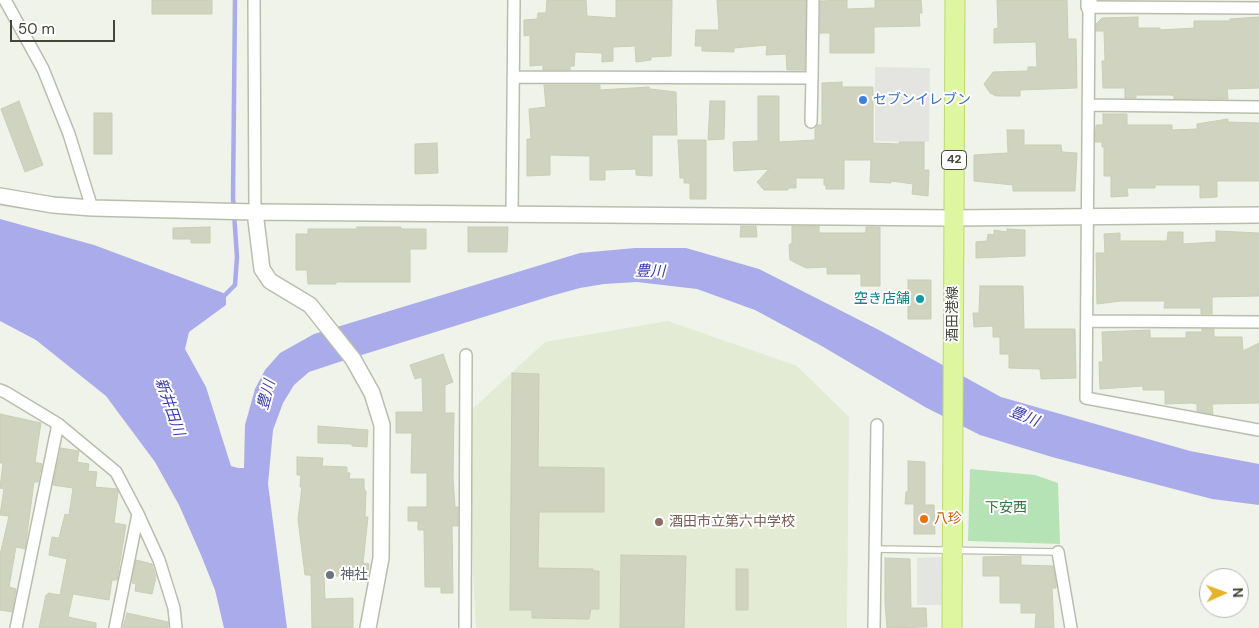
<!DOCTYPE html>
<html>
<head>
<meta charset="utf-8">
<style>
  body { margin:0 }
  #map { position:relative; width:1259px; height:628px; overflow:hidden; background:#f0f3e9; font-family:"DM Sans",sans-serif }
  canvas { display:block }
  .north { position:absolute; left:1199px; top:568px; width:50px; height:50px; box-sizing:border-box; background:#fff; border:1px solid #b4b5af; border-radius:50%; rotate:88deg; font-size:14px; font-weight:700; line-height:20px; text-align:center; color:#434638 }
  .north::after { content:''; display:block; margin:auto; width:18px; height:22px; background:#e7b32b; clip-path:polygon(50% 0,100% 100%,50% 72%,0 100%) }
  .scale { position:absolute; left:10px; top:20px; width:105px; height:22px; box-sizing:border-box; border:2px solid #434638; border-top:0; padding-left:6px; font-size:15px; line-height:18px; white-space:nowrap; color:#434638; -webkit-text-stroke:4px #fff; paint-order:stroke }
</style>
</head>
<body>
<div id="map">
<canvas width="1259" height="628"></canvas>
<div class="north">N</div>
<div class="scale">50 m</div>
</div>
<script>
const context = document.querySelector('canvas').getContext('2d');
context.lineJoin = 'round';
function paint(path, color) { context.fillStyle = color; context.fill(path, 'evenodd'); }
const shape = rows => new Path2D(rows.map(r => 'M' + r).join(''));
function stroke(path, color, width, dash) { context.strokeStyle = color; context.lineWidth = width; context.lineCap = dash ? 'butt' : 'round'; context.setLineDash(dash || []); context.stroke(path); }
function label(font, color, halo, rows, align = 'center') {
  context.font = font + ' "DM Sans","Noto Sans JP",sans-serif'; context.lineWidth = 4; context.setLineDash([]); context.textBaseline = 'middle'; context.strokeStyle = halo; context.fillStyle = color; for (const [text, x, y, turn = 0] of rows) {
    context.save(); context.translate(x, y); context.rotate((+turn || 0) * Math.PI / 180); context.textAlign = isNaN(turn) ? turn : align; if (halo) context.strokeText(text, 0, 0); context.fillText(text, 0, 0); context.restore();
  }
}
paint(shape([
  [668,321,797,366,849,417,847,628,476,628,465,416,545,342]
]), '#e4ebd4');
paint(shape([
  [970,469,1035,475,1058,483,1060,544,968,541]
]), '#b5e3b6');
paint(shape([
  [875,67,930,68,929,142,875,141],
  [945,557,947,605,917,605,917,558]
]), '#e4e5e0');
paint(shape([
  [0,219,94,245,226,294,226,305,189,332,185,349,206,387,231,466,238,468,244,468,245,425,255,389,265,370,280,353,314,334,580,253,635,248,686,248,759,269,879,330,1001,397,1190,451,1259,464,1259,505,1212,499,1052,457,980,435,925,407,820,345,755,310,697,289,637,282,604,284,580,288,551,296,336,363,309,372,294,385,283,403,273,430,268,484,287,628,224,628,215,590,201,555,179,505,155,462,106,396,36,340,0,321]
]), '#aaabea');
stroke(shape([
  [222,298,235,285,237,257,233,198,235,0]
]), '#aaabea', 4.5);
const building = shape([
  [152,0,212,0,212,14,152,14,152,0],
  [547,0,586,0,587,16,616,18,616,0,672,0,671,56,651,57,651,60,636,62,635,46,613,47,613,61,602,62,602,53,575,52,574,66,570,66,570,70,543,70,543,65,530,66,530,35,524,36,524,20,537,19,538,13,546,13,547,0],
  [717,0,806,0,805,70,787,70,786,54,766,55,767,45,734,48,734,52,702,51,702,46,695,46,696,30,719,30,717,0],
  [847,0,847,9,875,8,875,0,921,0,922,13,919,13,920,26,874,27,874,53,830,53,830,33,820,33,820,1,847,0],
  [997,0,1067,0,1068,39,1076,39,1077,88,1020,90,1020,96,996,96,990,93,984,84,993,72,1028,71,1028,67,1037,67,1036,42,994,43,994,29,998,28,997,0],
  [1138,17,1138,28,1160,28,1160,30,1194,28,1194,21,1230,21,1230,19,1259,17,1259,88,1227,89,1228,99,1174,99,1174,96,1171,95,1136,95,1136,98,1125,98,1125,88,1103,88,1102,61,1105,61,1104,31,1096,31,1096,24,1102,18,1138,17],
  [842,82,842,87,873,87,873,143,899,144,899,142,924,142,924,170,929,170,928,196,912,194,913,184,891,181,891,183,870,182,871,160,844,160,844,189,826,189,826,185,824,185,824,178,796,178,796,188,788,188,788,190,764,190,757,182,769,169,734,171,733,142,758,141,758,96,779,96,779,142,815,140,815,129,818,125,822,125,822,83,842,82],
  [544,85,600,85,600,90,649,87,650,89,676,92,677,135,652,135,652,176,636,175,636,169,605,170,605,180,590,180,590,156,550,155,550,175,527,176,527,139,531,139,529,109,546,107,544,85],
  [19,101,43,165,25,172,1,109,19,101],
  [710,101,725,101,724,139,708,140,710,101],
  [94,113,112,113,112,154,94,154,94,113],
  [1103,114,1127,114,1127,125,1172,125,1172,130,1197,129,1197,124,1228,119,1228,122,1259,123,1259,181,1217,181,1217,197,1200,198,1200,185,1155,185,1155,188,1127,188,1128,196,1111,197,1111,176,1104,176,1104,147,1102,147,1102,142,1095,142,1096,125,1103,125,1103,114],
  [1007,130,1024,130,1024,145,1061,145,1062,152,1077,153,1075,191,1013,191,1013,185,974,181,974,155,1008,153,1007,130],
  [678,140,706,140,706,199,690,199,690,183,684,183,684,178,680,178,678,140],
  [437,143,438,173,415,174,415,144,437,143],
  [741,226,756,226,757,237,740,237,741,226],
  [792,226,819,226,819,233,866,233,866,227,880,227,880,286,861,286,861,274,827,274,827,267,806,268,790,260,789,245,792,243,792,226],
  [210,227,210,243,191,243,191,239,173,239,173,228,210,227],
  [357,227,401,227,401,229,426,229,426,249,410,249,410,282,336,282,336,284,308,284,307,270,296,270,296,234,308,234,308,229,357,229,357,227],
  [468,227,508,227,507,252,468,252,468,227],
  [1007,229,1025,230,1025,256,976,258,976,242,987,241,988,234,994,235,994,230,1007,232,1007,229],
  [1216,231,1259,233,1259,296,1212,297,1212,314,1201,314,1201,308,1164,308,1165,301,1121,301,1097,304,1096,253,1105,253,1104,234,1120,233,1120,241,1167,241,1168,232,1183,232,1183,244,1216,242,1216,231],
  [908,280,931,280,931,319,908,319,908,280],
  [980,286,1023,286,1024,329,1075,329,1076,378,1041,379,1040,369,1009,368,1009,354,1000,354,1000,337,993,337,993,326,974,327,973,313,979,313,980,286],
  [1202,329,1214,329,1214,337,1242,337,1243,351,1259,343,1259,403,1212,404,1213,414,1197,411,1197,404,1192,403,1165,404,1165,390,1143,390,1143,386,1100,389,1099,362,1103,362,1102,332,1150,330,1150,338,1186,338,1186,332,1202,332,1202,329],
  [443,354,453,382,445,385,445,413,454,413,453,478,455,507,458,507,458,526,452,526,453,593,441,593,441,587,425,587,424,530,418,530,418,521,408,521,408,507,427,507,427,473,411,473,412,433,396,433,396,412,423,412,422,377,415,379,410,365,443,354],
  [512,373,539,374,538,467,604,468,604,512,539,512,538,568,593,569,593,571,599,571,599,609,591,609,589,619,532,618,532,610,510,610,512,373],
  [0,414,41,423,35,462,42,464,38,482,34,482,25,549,16,547,9,587,16,589,12,612,0,610,0,555,9,516,0,515,4,489,0,488,3,463,0,463,0,414],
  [318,426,368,430,367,447,352,446,352,444,318,443,318,426],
  [61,448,79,451,77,462,89,464,88,471,97,472,95,487,117,489,118,492,114,523,126,525,117,580,112,580,109,600,73,594,68,617,96,623,96,628,39,628,46,595,48,595,48,593,60,595,67,559,49,555,52,537,59,538,65,514,69,515,73,488,53,485,61,448],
  [297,457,323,458,322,466,347,467,347,473,350,473,349,479,364,479,364,488,366,492,365,517,368,517,363,563,369,564,367,581,351,580,351,577,324,575,325,599,353,598,353,628,312,628,311,575,305,575,298,519,302,487,300,487,301,475,297,475,297,457],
  [908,461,925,462,925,505,934,505,935,534,914,534,914,504,905,504,906,492,908,491,908,461],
  [621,555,686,556,684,628,620,628,621,555],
  [1021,556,1021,565,1053,566,1056,583,1056,588,1052,588,1054,628,1035,628,1036,613,1021,613,1021,603,1000,603,1000,576,983,576,983,557,1021,556],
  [885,558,910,559,911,608,926,608,927,627,887,628,885,603,885,558],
  [136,560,152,564,156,577,152,594,135,591,136,584,132,583,136,560],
  [736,569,748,569,748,610,736,610,736,569],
  [127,613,168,622,168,628,123,628,127,613]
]);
paint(building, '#d0d3bf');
stroke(building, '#c9ceb3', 1);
const service = shape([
  [875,549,1058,552]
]);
const minor = shape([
  [5,0,43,69,69,134,92,208],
  [254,0,255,212],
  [1259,8,1089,7,1086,398,1259,430],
  [513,77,812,78,813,0],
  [1088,105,1259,107],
  [811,122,812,78],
  [512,213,514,0],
  [1087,321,1259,322],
  [0,390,5,392,58,424,116,472,138,514,159,560,174,608,176,628],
  [1058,552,1071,628],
  [16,628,58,424],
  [115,628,138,514],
  [465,628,466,355],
  [874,628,877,425]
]);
const tertiary = shape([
  [1089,7,1089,0],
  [0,196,53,205,92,208,255,212,953,218,1259,215],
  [255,212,262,269,270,281,310,305,353,359,372,393,382,425,381,558,368,628]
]);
const primary = shape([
  [952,628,955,0]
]);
stroke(service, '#b9beac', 8);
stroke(minor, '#b9beac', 14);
stroke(tertiary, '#b9beac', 18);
stroke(primary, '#bdd970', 21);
stroke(service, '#fff', 5.5);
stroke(minor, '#fff', 11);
stroke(tertiary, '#fff', 15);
stroke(primary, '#ddf69f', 19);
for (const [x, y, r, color] of [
  [863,100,5,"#3f7fe0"],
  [920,299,5,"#0f9aa8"],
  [924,519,5,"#e8710a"],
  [659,522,5,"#8d6e63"],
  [330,575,5,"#6b7280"]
]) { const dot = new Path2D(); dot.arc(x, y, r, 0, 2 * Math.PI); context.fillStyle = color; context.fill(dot); stroke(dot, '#fff', 2); }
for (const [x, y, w] of [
  [954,160,25]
]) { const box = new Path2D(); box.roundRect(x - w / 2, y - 9.5, w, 19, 4); context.fillStyle = '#fff'; context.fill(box); stroke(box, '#434638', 1); }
label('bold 12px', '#434638', null, [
  ["42",954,160]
]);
label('14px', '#366cbe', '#fff', [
  ["セブンイレブン",873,100]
], 'left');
label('14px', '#0d838f', '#fff', [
  ["空き店舗",910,299]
], 'right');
label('14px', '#434638', '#fff', [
  ["酒田港線",953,314,-90]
]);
label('14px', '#30733d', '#fff', [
  ["下安西",1006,508]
]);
label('14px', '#c56008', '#fff', [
  ["八珍",934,519]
], 'left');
label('14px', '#785e54', '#fff', [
  ["酒田市立第六中学校",669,522]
], 'left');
label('14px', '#5b616d', '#fff', [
  ["神社",340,575]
], 'left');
label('italic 15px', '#3a3aa9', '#fff', [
  ["豊川",650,272,1],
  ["豊川",267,395,-75],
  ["新井田川",169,407,71],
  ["豊川",1024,417,22]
]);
</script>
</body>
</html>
